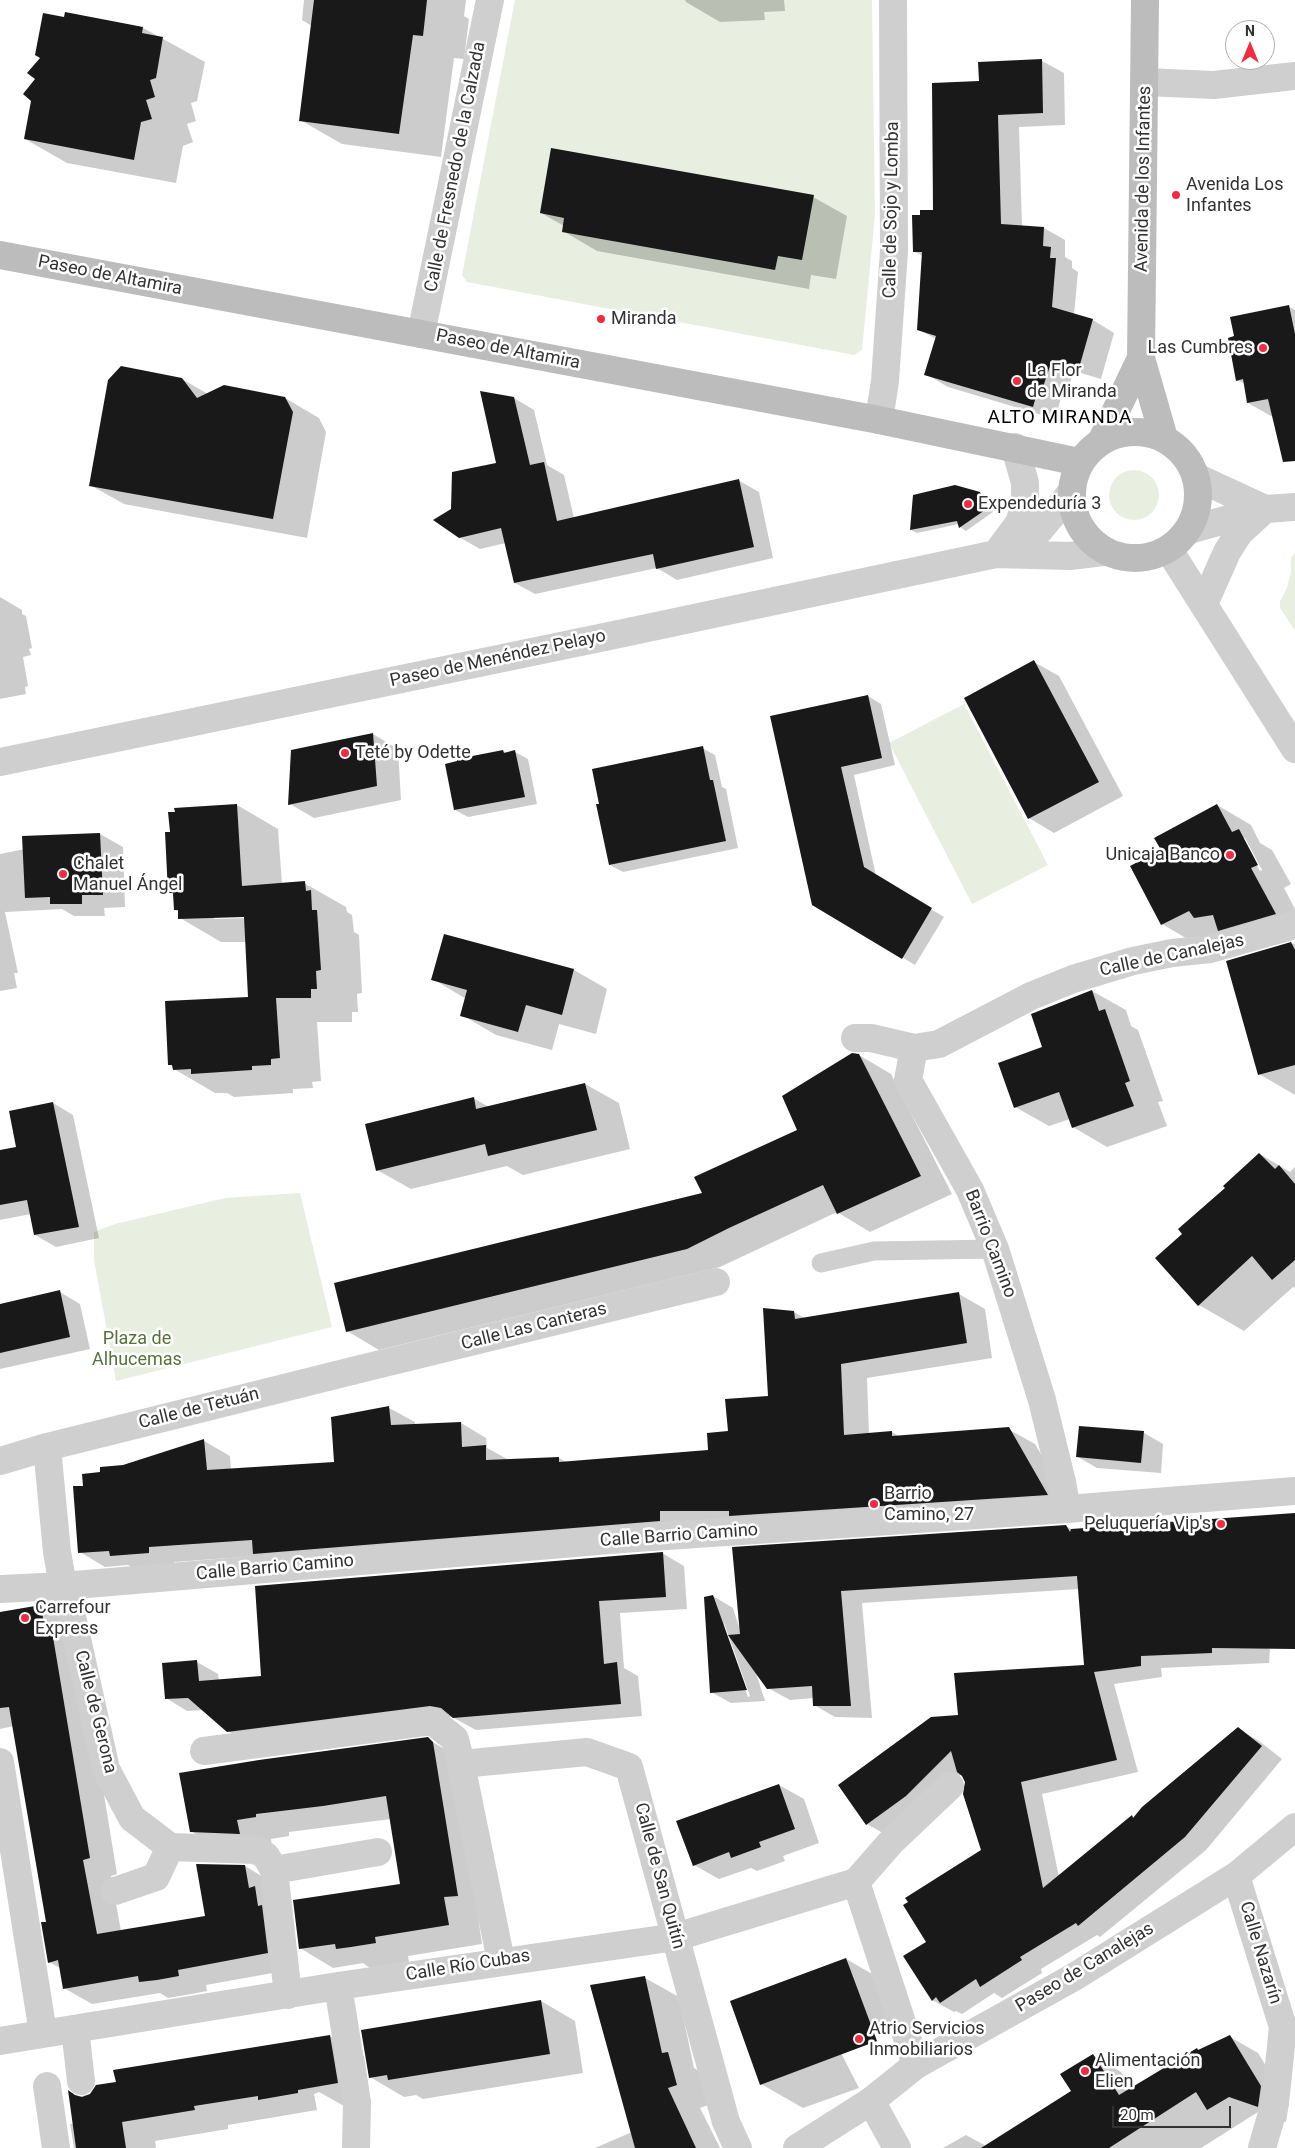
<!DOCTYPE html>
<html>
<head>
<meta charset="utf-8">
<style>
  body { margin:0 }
  #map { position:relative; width:1295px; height:2148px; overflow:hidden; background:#fff; font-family:Roboto,sans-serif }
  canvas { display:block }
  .north { position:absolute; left:1225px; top:20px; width:50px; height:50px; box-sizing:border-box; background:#fff; border:1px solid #adadad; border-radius:50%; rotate:0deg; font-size:14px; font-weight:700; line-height:20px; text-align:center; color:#323232 }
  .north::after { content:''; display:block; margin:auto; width:18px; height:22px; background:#f22b40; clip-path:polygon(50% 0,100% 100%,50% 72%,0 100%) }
  .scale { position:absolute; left:1112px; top:2106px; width:119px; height:22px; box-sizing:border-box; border:2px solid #323232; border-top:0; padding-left:6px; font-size:15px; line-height:18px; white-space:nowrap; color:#323232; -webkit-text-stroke:4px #fff; paint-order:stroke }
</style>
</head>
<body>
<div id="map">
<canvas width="1295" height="2148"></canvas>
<div class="north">N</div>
<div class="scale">20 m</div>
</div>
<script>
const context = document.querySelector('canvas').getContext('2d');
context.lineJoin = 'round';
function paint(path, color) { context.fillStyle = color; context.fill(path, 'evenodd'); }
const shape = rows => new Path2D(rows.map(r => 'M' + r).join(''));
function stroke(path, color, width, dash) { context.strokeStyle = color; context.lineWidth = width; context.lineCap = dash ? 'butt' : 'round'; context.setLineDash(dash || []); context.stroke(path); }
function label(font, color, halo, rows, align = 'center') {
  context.font = font + ' Roboto,sans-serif'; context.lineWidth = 5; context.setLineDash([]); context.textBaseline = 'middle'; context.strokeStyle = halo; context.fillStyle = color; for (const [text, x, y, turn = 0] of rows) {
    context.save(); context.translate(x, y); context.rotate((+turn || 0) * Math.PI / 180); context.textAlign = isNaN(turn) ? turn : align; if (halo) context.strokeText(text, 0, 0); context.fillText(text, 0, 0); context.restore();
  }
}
paint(shape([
  [515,0,872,0,875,215,862,350,854,355,467,282,462,275],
  '1109 495a25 25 0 1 1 50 0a25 25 0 1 1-50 0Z',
  [1295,553,1295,631,1280,608,1280,601,1287,588,1291,572,1291,558],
  [964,704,1048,865,972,904,889,743],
  [300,1193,332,1327,116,1381,94,1260,94,1232,115,1224,225,1198]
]), '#e8efe0');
paint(shape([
  [304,0,466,0,464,16,469,19,464,59,454,58,441,157,342,144,300,120,312,26,302,20],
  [685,0,784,0,785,11,764,12,765,20,720,22,686,2],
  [66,14,143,28,205,62,197,101,191,103,196,121,187,124,193,142,183,146,176,183,67,163,25,139,41,58,65,19],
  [1042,61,1064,73,1065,125,1019,127,1022,226,1044,228,1065,240,1065,257,1072,261,1072,268,1078,272,1074,315,1093,320,1114,333,1101,379,1074,371,1065,399,1061,398,1055,419,948,387,926,374,936,339,918,329,923,256,915,252,922,217,935,211,981,82],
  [813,197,847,216,836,279,811,275,809,289,597,251,563,231,564,226,541,213],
  [1289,307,1295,310,1295,422,1281,414,1271,416,1248,403,1245,384,1237,380],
  [182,379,208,394,285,398,319,418,326,432,307,538,124,504,90,485],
  [514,398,534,410,547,465,564,475,574,518,738,480,759,492,773,558,677,580,657,568,535,594,515,583,506,543,480,549,459,537,452,509,497,464],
  [980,493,987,497,993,512,966,531,960,527,959,524,917,533,911,530],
  [0,597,22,610,22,614,26,616,32,648,29,649,31,655,23,657,28,686,25,687,26,694,0,699],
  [1034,662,1059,676,1123,796,1054,833,1029,818],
  [868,696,881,704,895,765,854,775,876,876,944,917,915,965,814,904,772,717],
  [373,734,398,749,401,800,314,818,290,804],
  [702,748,715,755,722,787,726,789,738,848,623,872,610,865],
  [503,751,507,753,515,752,528,759,537,804,468,817,455,810],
  [237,805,278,829,282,884,304,883,346,907,347,912,352,915,354,932,359,935,362,993,357,994,358,1012,352,1012,352,1022,317,1022,321,1081,312,1082,313,1088,293,1089,293,1093,234,1097,227,1093,215,1093,174,1069,174,1067,169,1064,249,998,246,942,221,942,180,918,180,912,175,910,174,895,169,892,171,833],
  [250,916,250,918,214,919,214,917],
  [1217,805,1251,825,1260,843,1272,850,1291,884,1284,888,1295,909,1295,937,1229,937,1219,932,1196,944,1162,924,1162,851],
  [1242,838,1245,838,1262,870,1260,871],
  [100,834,123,847,125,907,104,908,105,916,74,916,62,909,5,912,18,973,14,973,17,988,0,991,0,854],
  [444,935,574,970,607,989,596,1034,559,1024,552,1050,496,1035,462,1015,466,999,433,979],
  [1295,943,1295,1095,1259,1074,1228,962],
  [1092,991,1126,1010,1131,1026,1138,1030,1163,1101,1158,1102,1167,1126,1107,1147,1073,1127,1070,1119,1049,1126,1015,1107],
  [859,1055,891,1074,952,1194,870,1232,837,1212,720,1267,379,1350,347,1331,703,1194,799,1130],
  [585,1084,619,1103,630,1149,523,1175,507,1166,411,1189,377,1170,473,1098,489,1107],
  [53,1103,73,1115,99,1238,56,1247,35,1235,31,1214,0,1220,0,1151,17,1148],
  [1260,1154,1290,1172,1295,1167,1295,1288,1293,1287,1244,1331,1199,1305,1184,1234],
  [60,1292,80,1304,90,1349,0,1369,0,1305],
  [959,1294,985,1309,992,1358,867,1378,869,1434,892,1432,900,1437,1008,1429,1035,1444,1073,1509,280,1568,258,1556,174,1562,175,1568,137,1570,128,1565,105,1567,80,1552,84,1487,102,1474,204,1441,230,1456,231,1470,336,1463,389,1408,415,1422,415,1425,461,1423,486,1438,487,1448,509,1460,559,1458,566,1462,710,1452,769,1397,794,1312,806,1319],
  [1144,1433,1163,1444,1161,1473,1097,1468,1078,1457],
  [1295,1515,1295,1609,1249,1636,1270,1649,1269,1663,1161,1668,1162,1677,1114,1684,1138,1772,1042,1794,1059,1877,1132,1816,1134,1818,1238,1729,1259,1741,1282,1759,1206,1850,1100,1937,1097,1935,1041,1969,1042,1973,1002,1998,994,1993,962,2014,956,2011,954,2012,932,2000,928,1942,982,1850,966,1782,961,1774,927,1808,888,1836,867,1824,959,1716,1085,1666,1079,1589,862,1603,872,1718,835,1717,814,1705,814,1698,790,1700,768,1688,755,1670,765,1701,731,1703,711,1692,713,1596,733,1608,739,1627,733,1548,1066,1526,1073,1530],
  [724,1623,750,1696,748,1697,724,1629],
  [662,1553,684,1566,687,1609,620,1613,624,1668,638,1676,642,1716,476,1730,452,1717,250,1744,228,1731,204,1710,187,1711,166,1698,197,1662,218,1674,219,1681,263,1677],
  [41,1606,69,1622,80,1648,117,1874,111,1876,121,1931,206,1917,245,1866,273,1883,295,1969,206,1985,207,1991,186,1995,168,1998,160,1993,92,2004,64,1988,60,1968,49,1962,47,1923,14,1726,0,1729,0,1613],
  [427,1739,461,1758,491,1914,478,1916,482,1944,408,1956,409,1962,370,1968,363,1963,333,1968,300,1948,402,1885,391,1819,289,1832,289,1836,271,1839,273,1853,225,1851,191,1831],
  [779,1785,804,1799,819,1843,783,1856,785,1861,757,1871,751,1868,719,1879,694,1865],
  [846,1959,888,1983,900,2018,840,2051,859,2088,803,2108,761,2084],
  [645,1978,679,1997,694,2068,702,2073,711,2104,700,2108,720,2148,595,2148,632,2132],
  [541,2001,575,2021,583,2073,423,2099,416,2095,404,2097,370,2077,362,2031],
  [330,2036,364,2056,371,2102,344,2106,319,2092,314,2094,317,2110,228,2125,228,2129,155,2141,156,2148,74,2148,70,2124,74,2124,78,2097],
  [1230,2037,1258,2053,1289,2103,1286,2122,1258,2112,1201,2148,943,2148,966,2135,986,2146,1073,2092,1093,2055,1121,2072,1132,2089,1197,2049,1199,2050]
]), '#0003');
paint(shape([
  [314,0,427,0,423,36,413,35,399,134,299,121],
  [65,12,143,27,142,33,163,37,156,78,150,80,155,97,146,100,152,119,141,122,134,160,24,139,31,101,23,94,35,79,27,73,40,58,35,55,43,13,64,17],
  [1042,59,1043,113,998,115,1001,224,1044,227,1043,246,1051,247,1050,258,1056,258,1052,307,1093,319,1079,368,1052,360,1043,387,1039,386,1033,407,924,375,936,336,917,330,922,252,913,252,912,215,920,215,920,210,933,210,932,83,979,81,978,62],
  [551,148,814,195,802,260,778,256,775,270,562,232,564,218,540,213],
  [1289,305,1295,334,1295,461,1283,462,1268,399,1247,403,1243,379,1236,381,1228,338,1234,336,1230,317],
  [121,366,182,378,197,398,224,385,285,397,293,412,273,519,89,486,108,380],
  [480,391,514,397,530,465,544,462,557,521,739,479,754,547,656,569,653,554,514,583,501,528,459,538,433,520,451,509,452,472,496,463],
  [955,485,980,492,988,508,959,528,957,521,910,530,913,495],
  [1034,660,1099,782,1028,819,964,698],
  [868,695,882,758,841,767,864,867,932,908,902,959,812,905,770,716],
  [373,733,377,786,288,805,291,750],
  [703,746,710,780,713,780,726,841,609,865,596,804,599,804,592,769],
  [503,750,504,753,515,750,525,797,454,810,445,764,457,761,457,759],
  [237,804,242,886,305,881,306,891,311,890,312,910,317,910,321,970,316,971,317,989,311,989,311,998,276,998,280,1058,271,1059,271,1065,252,1066,252,1070,191,1074,191,1069,173,1070,172,1065,168,1065,165,1001,248,997,244,917,178,919,178,910,174,910,173,893,168,893,165,832,170,832,168,812,175,812,174,808],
  [1217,804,1232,832,1239,829,1258,865,1251,868,1276,914,1218,931,1213,915,1194,918,1189,911,1161,925,1130,866,1161,850,1154,838],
  [100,833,103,895,82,895,82,904,50,904,50,897,25,898,22,836],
  [444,934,574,969,562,1015,526,1005,518,1032,460,1016,467,990,431,980],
  [1291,942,1295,950,1295,1065,1258,1075,1226,961],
  [1092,990,1099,1011,1105,1009,1130,1081,1125,1083,1134,1106,1072,1128,1059,1092,1014,1108,998,1063,1042,1047,1031,1014],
  [852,1053,859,1054,921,1176,837,1214,823,1185,729,1228,687,1249,346,1332,334,1283,702,1193,694,1177,797,1130,782,1096],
  [585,1083,597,1130,488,1156,485,1144,376,1171,365,1124,474,1097,476,1109],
  [53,1102,79,1227,34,1235,27,1200,0,1205,0,1150,16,1147,9,1111],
  [1259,1153,1275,1169,1279,1165,1295,1184,1295,1260,1272,1280,1252,1256,1198,1306,1155,1258,1182,1234,1178,1229,1225,1188,1223,1186],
  [60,1290,70,1337,0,1353,0,1304],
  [959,1292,967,1343,841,1364,844,1435,892,1431,892,1436,1009,1427,1048,1495,729,1516,729,1511,660,1511,660,1521,253,1554,252,1540,149,1547,149,1553,110,1556,109,1551,78,1553,73,1486,83,1486,82,1474,100,1472,100,1467,123,1465,204,1439,207,1470,334,1462,331,1417,389,1406,391,1425,461,1422,462,1447,486,1445,486,1460,559,1457,559,1462,708,1450,707,1433,728,1431,725,1399,768,1396,763,1308,794,1311,795,1319],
  [1079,1426,1144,1431,1141,1463,1076,1457],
  [1295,1513,1295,1649,1212,1648,1212,1653,1141,1656,1141,1666,1094,1672,1117,1760,1021,1782,1043,1888,1132,1815,1133,1818,1142,1807,1238,1727,1262,1746,1185,1837,1078,1926,1076,1923,1020,1957,1022,1960,980,1987,976,1979,940,2003,936,1997,932,2001,903,1956,926,1942,903,1905,908,1902,905,1898,981,1850,963,1794,965,1782,962,1776,957,1772,951,1751,906,1796,866,1825,838,1785,931,1717,958,1715,954,1673,1084,1665,1077,1576,841,1591,851,1706,813,1706,812,1686,767,1689,728,1635,740,1634,732,1547,1066,1525,1070,1532,1071,1529],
  [663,1552,666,1597,599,1601,604,1664,617,1662,621,1704,453,1718,441,1708,430,1706,227,1732,188,1698,165,1699,162,1663,197,1660,199,1681,261,1676,255,1586],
  [713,1595,747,1690,710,1693,704,1597],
  [41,1605,45,1631,52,1631,90,1858,83,1860,97,1934,205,1916,196,1864,245,1865,249,1888,255,1886,258,1906,262,1905,268,1953,178,1970,179,1976,157,1980,139,1982,138,1976,63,1989,58,1960,48,1963,41,1922,46,1922,9,1707,0,1708,0,1612],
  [428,1737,433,1742,458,1896,444,1897,449,1925,375,1937,376,1943,351,1947,336,1949,335,1944,299,1949,293,1900,400,1884,386,1796,323,1806,256,1814,256,1817,237,1820,240,1834,190,1832,179,1773,259,1760],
  [779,1784,795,1829,759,1842,761,1847,731,1858,729,1852,693,1866,676,1821],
  [846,1958,877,2041,760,2085,730,2001],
  [645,1976,662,2053,668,2052,677,2085,668,2088,696,2148,635,2148,590,1985],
  [541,2000,550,2054,388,2080,387,2075,369,2078,361,2030],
  [330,2035,338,2083,298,2090,298,2093,258,2100,258,2096,194,2106,195,2110,122,2122,126,2148,76,2148,68,2090,75,2095,82,2097,90,2094,96,2085,116,2082,113,2070],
  [1230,2035,1261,2086,1258,2107,1229,2097,1207,2110,1196,2092,1109,2148,981,2148,1071,2091,1060,2074,1093,2054,1119,2095,1197,2048,1198,2050]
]), '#191919');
stroke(shape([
  [821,1263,874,1251,995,1249]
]), '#cfcfcf', 19);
stroke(shape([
  [352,1371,716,1282],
  [0,1762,43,2033],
  [75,2029,81,2081],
  [47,2086,56,2148]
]), '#cfcfcf', 28);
stroke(shape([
  [1145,82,1214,85,1295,76],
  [421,334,490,0],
  [879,420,885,381,894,251,893,0],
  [1002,551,1037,533,1069,495],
  [996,554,1019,523,1025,505,1025,483,1015,447],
  [0,762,619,634,996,554,1070,556,1103,552],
  [855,1038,871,1038,914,1048,939,1044,1031,996,1073,979,1133,961,1172,953,1210,949,1295,925],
  [914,1048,908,1080,970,1190,995,1249,1042,1400,1062,1482,1067,1509],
  [47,1447,57,1552,63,1586,69,1603,106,1769,132,1818,170,1847,256,1850,266,1856,274,1870,288,1995],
  [0,1461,47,1447,352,1371],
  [0,1589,63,1586,622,1539,1067,1509,1295,1491],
  [204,1751,432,1721,455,1739,461,1764],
  [274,1870,378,1852],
  [1236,1876,1283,2027,1275,2103,1262,2148],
  [856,1882,916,2065],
  [115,1891,156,1877,170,1847],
  [501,1961,461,1764,587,1752,629,1767,726,2122,738,2148],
  [338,1986,357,2104,356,2148],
  [0,2041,338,1986,676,1937,856,1882,892,1841,950,1786],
  [871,2101,897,2148]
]), '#cfcfcf', 28);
stroke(shape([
  [1196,477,1265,509],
  [1189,530,1265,509,1295,507],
  [1169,550,1295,749],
  [1204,604,1227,552,1239,533,1265,509],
  [797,2148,871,2101,916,2065,1074,1977,1236,1876,1295,1827]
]), '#cfcfcf', 28);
stroke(shape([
  [1145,0,1141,358,1164,438],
  [0,255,879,420,1079,462],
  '1072 495a63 63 0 1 1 126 0a63 63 0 1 1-126 0Z',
  [1102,440,1141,358]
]), '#bcbcbc', 28);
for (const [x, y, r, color] of [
  [1176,195,5,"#f22b40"],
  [601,319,5,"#f22b40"],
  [1263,348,5,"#f22b40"],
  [1017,381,5,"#f22b40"],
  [968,504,5,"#f22b40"],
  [345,753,5,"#f22b40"],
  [1230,855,5,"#f22b40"],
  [63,874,5,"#f22b40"],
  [874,1504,5,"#f22b40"],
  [1221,1524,5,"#f22b40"],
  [25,1618,5,"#f22b40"],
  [859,2039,5,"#f22b40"],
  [1085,2071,5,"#f22b40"]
]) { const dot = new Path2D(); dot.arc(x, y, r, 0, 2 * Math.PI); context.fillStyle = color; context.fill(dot); stroke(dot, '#fff', 2); }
label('18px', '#323232', '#fff', [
  ["Calle de Fresnedo de la Calzada",456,167,-79],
  ["Avenida de los Infantes",1144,179,-89],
  ["Calle de Sojo y Lomba",892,210,-89],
  ["Paseo de Altamira",110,276,11],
  ["Paseo de Altamira",508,350,11],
  ["Paseo de Menéndez Pelayo",498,659,-12],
  ["Calle de Canalejas",1172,956,-12],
  ["Barrio Camino",990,1244,69],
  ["Calle Las Canteras",534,1327,-14],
  ["Calle de Tetuán",199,1409,-14],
  ["Calle Barrio Camino",679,1536,-4],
  ["Calle Barrio Camino",275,1568,-5],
  ["Calle de Gerona",95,1712,76],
  ["Calle de San Quitín",659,1876,75],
  ["Calle Nazarín",1260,1953,73],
  ["Calle Río Cubas",468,1966,-9],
  ["Paseo de Canalejas",1085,1968,-31]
]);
label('18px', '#323232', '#fff', [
  ["Avenida Los",1186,185],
  ["Infantes",1186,206],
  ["Miranda",611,319],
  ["Las Cumbres",1253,348,"right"],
  ["La Flor",1027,371],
  ["de Miranda",1027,392],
  ["Expendeduría 3",978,504],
  ["Teté by Odette",355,753],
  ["Unicaja Banco",1220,855,"right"],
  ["Chalet",73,864],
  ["Manuel Ángel",73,885],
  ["Barrio",884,1494],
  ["Camino, 27",884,1515],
  ["Peluquería Vip's",1211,1524,"right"],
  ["Carrefour",35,1608],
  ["Express",35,1629],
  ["Atrio Servicios",869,2029],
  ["Inmobiliarios",869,2050],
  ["Alimentación",1095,2061],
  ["Elien",1095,2082]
], 'left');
label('18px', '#56723b', '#fff', [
  ["Plaza de",137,1339],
  ["Alhucemas",137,1360]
]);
context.letterSpacing = '1px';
label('19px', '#000', '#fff', [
  ["ALTO MIRANDA",1060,418]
]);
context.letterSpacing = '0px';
</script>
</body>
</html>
